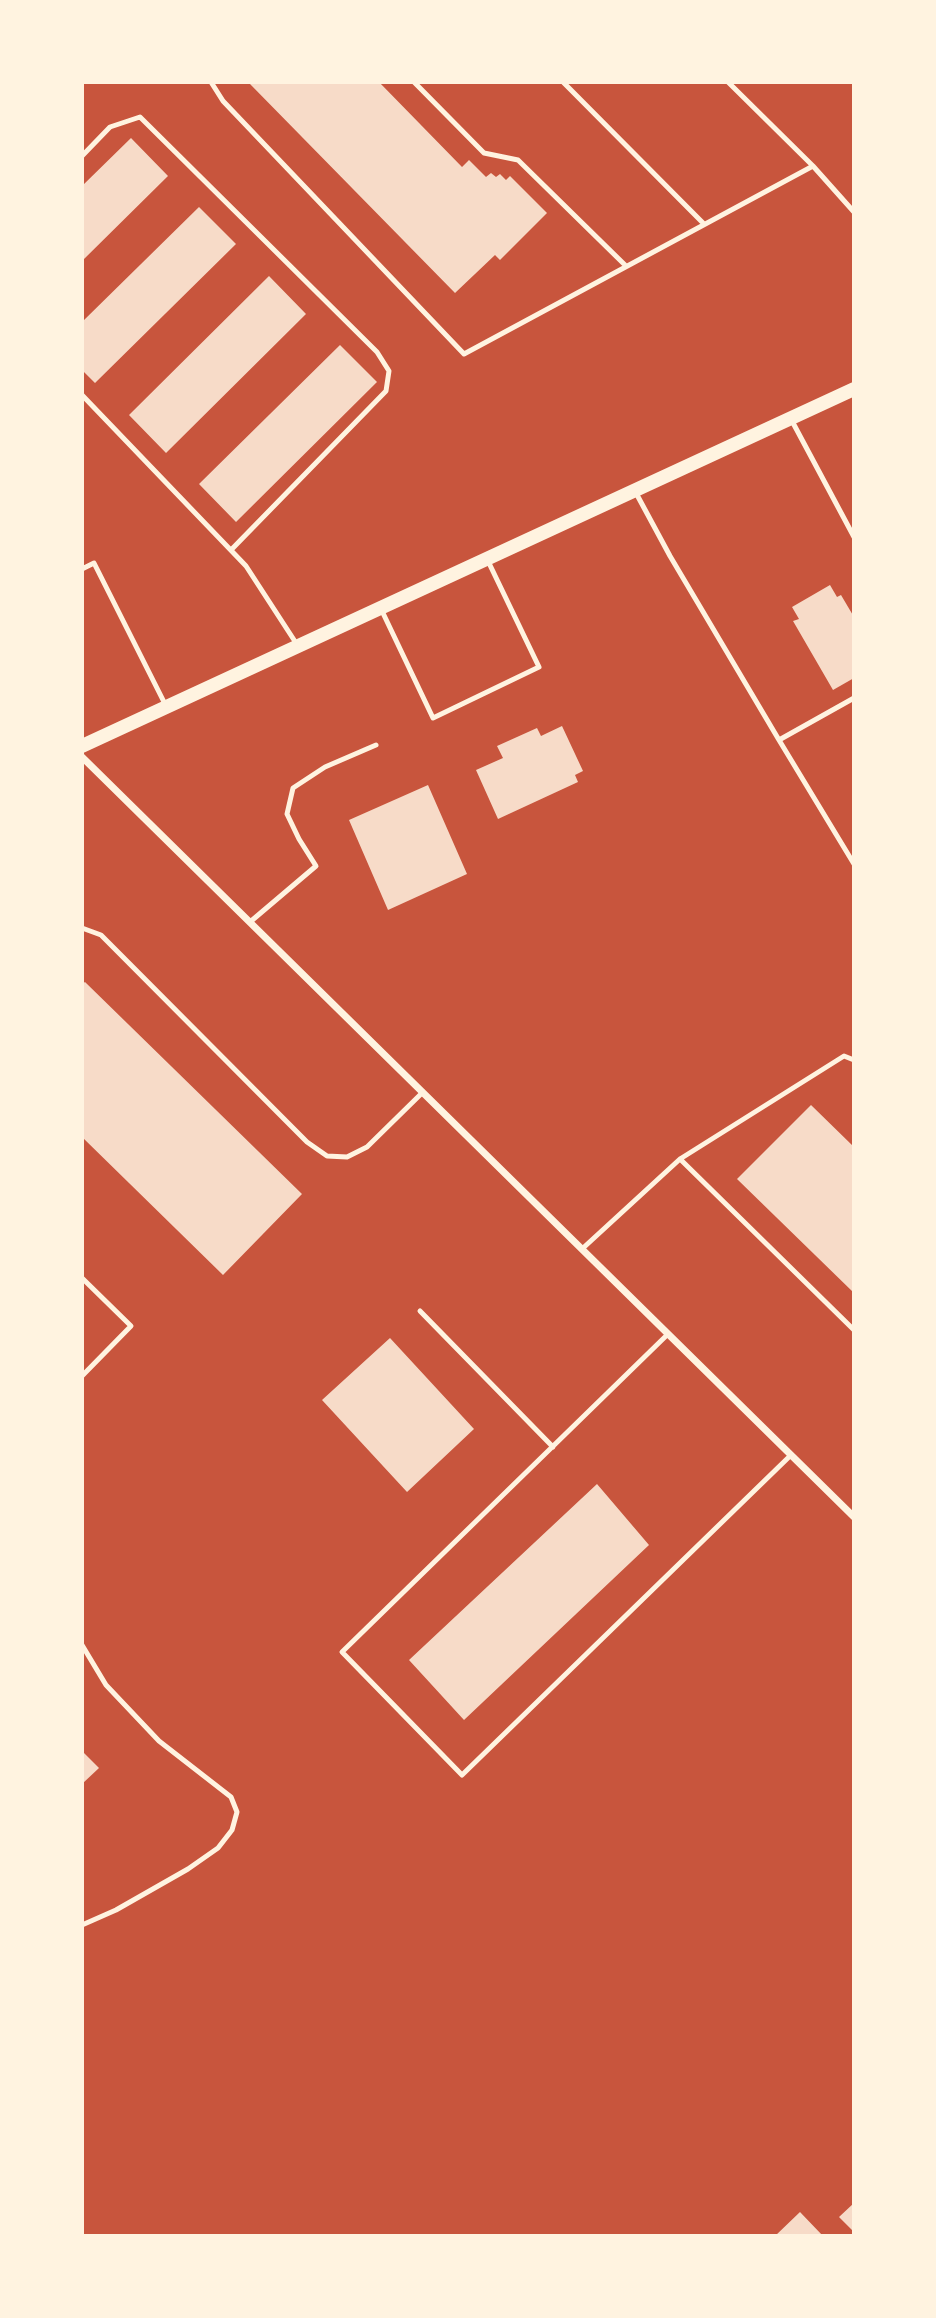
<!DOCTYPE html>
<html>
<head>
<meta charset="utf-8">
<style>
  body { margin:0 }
  #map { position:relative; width:936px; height:2318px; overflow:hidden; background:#c8553d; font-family:"IBM Plex Sans",sans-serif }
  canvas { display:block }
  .frame { position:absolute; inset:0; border:84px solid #fff3e0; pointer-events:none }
</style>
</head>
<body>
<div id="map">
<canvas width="936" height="2318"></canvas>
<div class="frame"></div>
</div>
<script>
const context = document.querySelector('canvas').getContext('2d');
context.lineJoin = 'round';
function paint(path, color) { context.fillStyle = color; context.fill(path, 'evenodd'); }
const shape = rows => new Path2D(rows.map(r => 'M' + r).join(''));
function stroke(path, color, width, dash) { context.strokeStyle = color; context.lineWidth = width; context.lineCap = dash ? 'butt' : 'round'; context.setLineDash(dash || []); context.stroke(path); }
paint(shape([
  [252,82,379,82,462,167,469,160,486,177,491,173,496,177,500,174,506,180,510,176,547,213,500,260,495,255,455,293,250,84],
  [131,138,168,176,82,261,82,186],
  [199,207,236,244,95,383,82,370,82,322],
  [269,276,306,314,166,453,129,415],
  [340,345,377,382,236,522,199,484],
  [830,585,837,597,841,595,854,617,854,678,833,690,793,621,799,619,792,607],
  [562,726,583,771,575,775,578,782,498,819,476,770,503,758,497,746,537,728,541,736],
  [428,785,467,874,388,910,349,820],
  [85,982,302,1194,223,1275,82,1137,82,984],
  [811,1105,854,1147,854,1293,737,1179],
  [390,1338,474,1429,407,1492,322,1400],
  [597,1484,649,1545,464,1720,409,1660],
  [82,1751,99,1768,82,1784],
  [854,2203,854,2232,839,2217],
  [800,2212,823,2236,775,2236]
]), '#f7dbc8');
stroke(shape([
  [211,82,223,101,464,354,813,166],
  [414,82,484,153,518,160,626,266],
  [563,82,704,224],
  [728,82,813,166,854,212],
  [82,156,110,127,140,117,377,352,389,371,386,391,231,550],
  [82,395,246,566,296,643],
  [792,421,854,537],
  [636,493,670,556,779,740,854,698],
  [82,569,94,563,165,704],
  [382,611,433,718,539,667,488,561],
  [779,740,854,864],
  [250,922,316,866,299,839,287,814,293,788,325,767,376,745],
  [82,928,101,935,307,1142,327,1156,347,1157,367,1147,423,1092],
  [680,1159,844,1056,854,1060],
  [582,1249,680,1159,854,1330],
  [82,1278,131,1326,82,1376],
  [420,1311,553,1447],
  [668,1334,342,1652,462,1775,791,1455],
  [82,1645,106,1685,159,1741,231,1797,237,1812,232,1830,218,1848,188,1869,116,1910,82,1925]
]), '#fff3e0', 5);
stroke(shape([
  [82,757,854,1517]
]), '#fff3e0', 7);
stroke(shape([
  [82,746,854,389]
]), '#fff3e0', 14);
</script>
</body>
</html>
